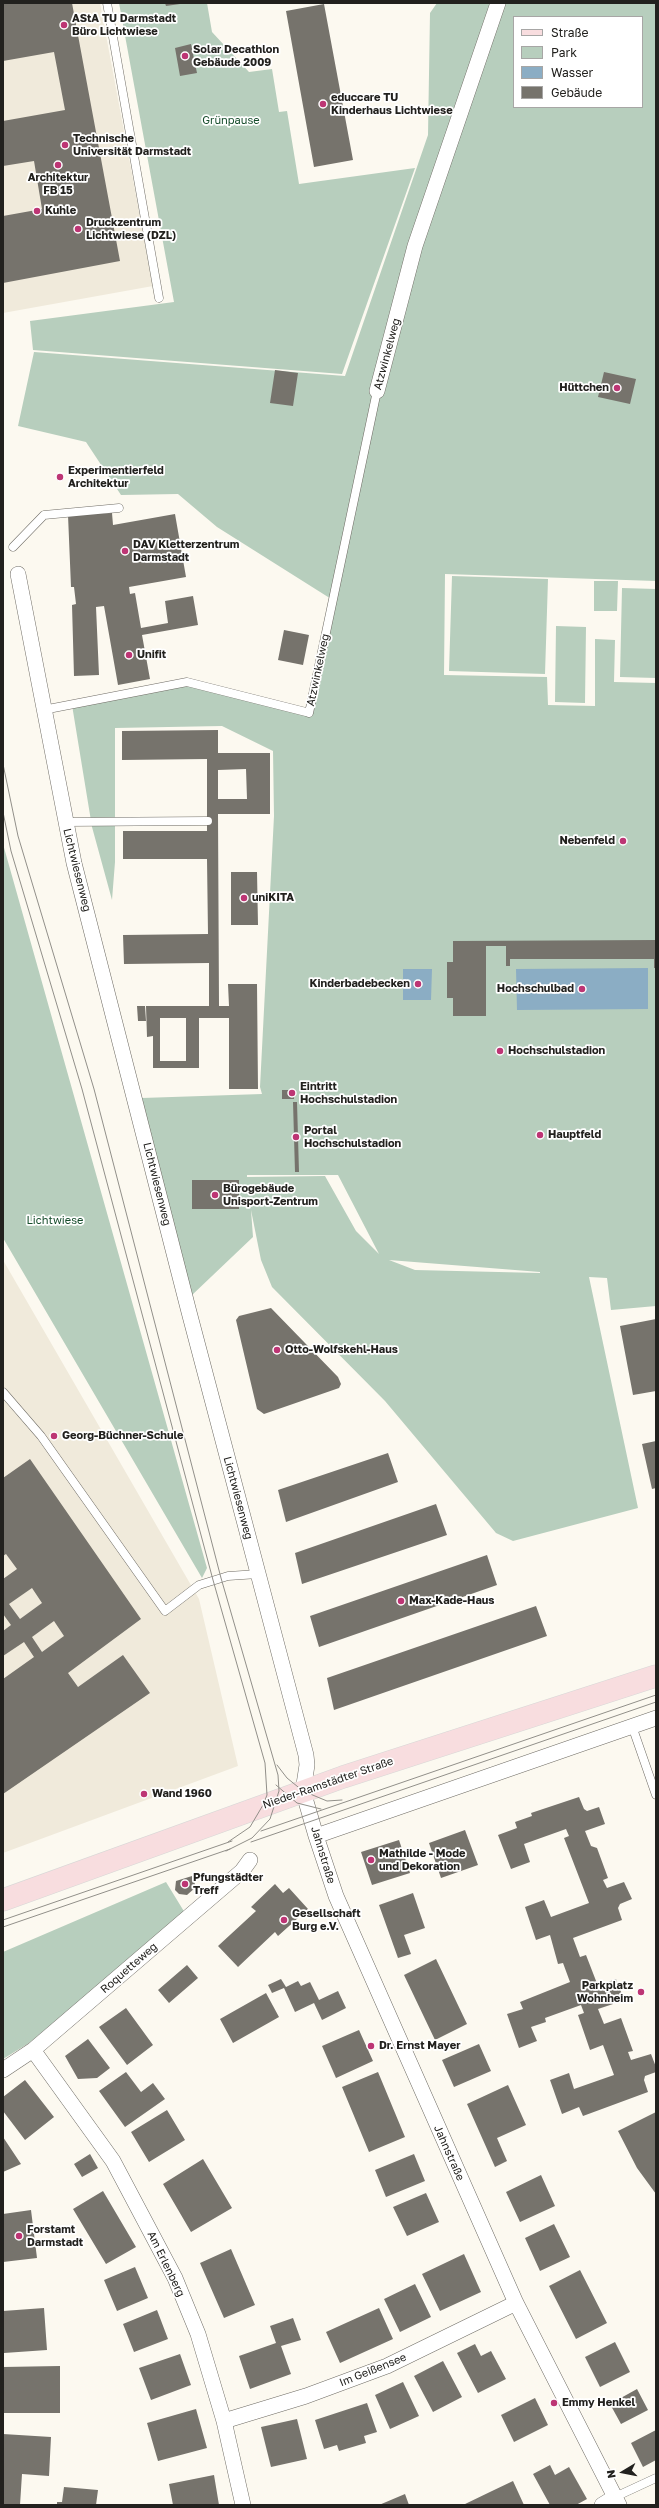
<!DOCTYPE html>
<html>
<head>
<meta charset="utf-8">
<style>
  body { margin:0 }
  #map { position:relative; width:659px; height:2508px; overflow:hidden; background:#fcf9f0; font-family:"Golos Text",sans-serif }
  canvas { display:block }
  .frame { position:absolute; inset:0; border:4px solid #22211e; pointer-events:none }
  .legend { position:absolute; left:513px; top:16px; width:130px; height:92px; box-sizing:border-box; background:#fff; border:1px solid #a7a6a5; margin:0; padding:5px 7px; list-style:none; font-size:12px; color:#22211e }
  .legend li { display:flex; align-items:center; gap:8px; height:20px }
  .legend b { width:20px; border:1px solid #a7a6a5 }
  .north { position:absolute; left:603px; top:2452px; width:40px; height:40px; -webkit-text-stroke:3px #fff; paint-order:stroke; rotate:260deg; font-size:11px; font-weight:700; line-height:16px; text-align:center; color:#22211e }
  .north::after { content:''; display:block; margin:auto; width:14px; height:18px; background:#22211e; clip-path:polygon(50% 0,100% 100%,50% 72%,0 100%) }
</style>
</head>
<body>
<div id="map">
<canvas width="659" height="2508"></canvas>
<div class="frame"></div>
<ul class="legend">
<li><b style="height:5px;background:#f8dddf"></b>Straße</li>
<li><b style="height:11px;background:#b7cebd"></b>Park</li>
<li><b style="height:11px;background:#8badc4"></b>Wasser</li>
<li><b style="height:11px;background:#76736c"></b>Gebäude</li>
</ul>
<div class="north">N</div>
</div>
<script>
const context = document.querySelector('canvas').getContext('2d');
context.lineJoin = 'round';
function paint(path, color) { context.fillStyle = color; context.fill(path, 'evenodd'); }
const shape = rows => new Path2D(rows.map(r => 'M' + r).join(''));
function stroke(path, color, width, dash) { context.strokeStyle = color; context.lineWidth = width; context.lineCap = dash ? 'butt' : 'round'; context.setLineDash(dash || []); context.stroke(path); }
function label(font, color, halo, rows, align = 'center') {
  context.font = font + ' "Golos Text",sans-serif'; context.lineWidth = 3.5; context.setLineDash([]); context.textBaseline = 'middle'; context.strokeStyle = halo; context.fillStyle = color; for (const [text, x, y, turn = 0] of rows) {
    context.save(); context.translate(x, y); context.rotate((+turn || 0) * Math.PI / 180); context.textAlign = isNaN(turn) ? turn : align; if (halo) context.strokeText(text, 0, 0); context.fillText(text, 0, 0); context.restore();
  }
}
paint(shape([
  [3,3,100,3,153,286,3,313],
  [3,1260,199,1599,238,1766,3,1853]
]), '#f0eadb');
paint(shape([
  [119,3,207,3,212,32,249,72,272,69,279,112,287,111,299,184,415,168,342,374,33,350,30,321,174,302],
  [437,3,656,3,656,581,445,574,444,675,547,677,548,705,595,706,595,639,615,640,614,682,656,683,656,1306,611,1310,607,1278,589,1277,638,1508,513,1541,496,1533,385,1401,272,1287,261,1260,251,1210,253,1237,191,1296,142,1098,262,1094,260,1087,274,816,273,751,222,726,115,728,115,862,112,900,92,827,72,705,187,684,311,716,336,602,217,527,178,494,121,495,86,442,18,426,34,352,345,376,428,135,430,13],
  [514,17,642,17,642,107,514,107],
  [247,1175,338,1175,379,1254,356,1231,325,1176,247,1177],
  [389,1260,540,1272,540,1273,415,1270],
  [452,576,548,579,545,674,449,671],
  [594,581,618,581,617,611,594,611],
  [622,588,656,589,656,678,620,677],
  [556,626,586,627,585,703,555,702],
  [3,844,207,1568,202,1578,3,1238],
  [166,1882,185,1913,29,2043,3,2059,3,1952]
]), '#b7cebd');
paint(shape([
  [648,968,648,1009,517,1010,516,969],
  [403,969,432,969,431,1000,403,1000]
]), '#8badc4');
paint(shape([
  [3,3,72,3,120,261,3,283,3,216,42,209,34,161,3,166,3,121,65,110,54,52,3,61],
  [165,3,180,3,180,4,166,6],
  [324,4,353,160,314,167,286,11],
  [191,44,197,73,180,76,175,48],
  [275,370,298,373,293,406,270,403],
  [604,372,636,379,630,404,598,397],
  [112,513,113,525,175,514,186,577,129,587,130,594,135,593,141,628,168,623,165,601,193,596,198,625,142,635,150,679,118,685,104,606,96,607,99,675,74,676,72,605,76,604,74,587,71,587,68,515],
  [284,630,309,635,303,665,278,660],
  [218,730,218,753,270,753,270,814,218,814,219,1006,229,1006,228,984,257,984,258,1089,229,1089,229,1018,199,1018,199,1068,153,1068,153,1036,147,1037,146,1006,209,1006,209,963,124,964,123,935,208,934,207,859,123,859,123,831,207,831,207,759,122,760,122,731],
  [246,769,247,799,218,799,218,770],
  [160,1018,186,1018,186,1061,160,1061],
  [231,872,257,872,258,925,231,925],
  [656,940,656,968,654,968,654,959,510,959,510,966,506,966,506,946,486,946,486,1016,453,1016,453,998,447,998,447,962,453,962,453,941],
  [137,1006,145,1006,146,1021,138,1021],
  [282,1090,294,1090,294,1099,282,1099],
  [293,1102,297,1102,299,1172,295,1172],
  [192,1180,239,1180,239,1209,192,1209],
  [271,1308,338,1377,341,1384,339,1388,264,1414,257,1409,236,1320,239,1316],
  [656,1319,656,1391,633,1395,620,1326],
  [656,1441,656,1488,652,1489,642,1444],
  [388,1453,398,1482,286,1522,278,1490],
  [30,1459,141,1619,68,1673,78,1687,123,1655,150,1693,3,1794,3,1679,34,1657,24,1642,3,1656,3,1631,11,1625,3,1614,3,1579,17,1569,6,1554,3,1556,3,1478],
  [32,1588,42,1603,20,1619,9,1604],
  [54,1621,64,1636,42,1652,32,1637],
  [436,1504,447,1535,302,1584,295,1553],
  [487,1555,497,1585,319,1647,310,1616],
  [536,1606,547,1636,334,1710,327,1678],
  [579,1797,584,1809,587,1811,599,1807,605,1824,585,1831,591,1846,597,1848,608,1878,603,1880,607,1888,624,1882,632,1899,620,1904,618,1908,622,1920,573,1938,580,1957,586,1955,598,1986,616,1979,623,1997,612,2001,613,2004,598,2009,604,2024,621,2018,633,2051,628,2052,631,2060,651,2054,656,2067,656,2072,645,2076,644,2080,648,2092,583,2116,579,2107,562,2114,550,2080,569,2073,574,2089,614,2075,603,2045,590,2050,578,2015,584,2013,581,2005,545,2018,546,2022,531,2027,537,2041,519,2048,507,2014,523,2009,520,2002,570,1982,563,1963,558,1964,550,1935,536,1940,525,1907,544,1900,551,1917,589,1903,564,1838,569,1836,566,1829,524,1844,530,1862,511,1869,498,1835,517,1828,515,1822,532,1816,531,1813],
  [465,1830,478,1865,441,1878,429,1843],
  [399,1840,410,1873,372,1885,361,1852],
  [192,1876,196,1887,187,1895,179,1894,175,1890,176,1881],
  [275,1884,283,1893,289,1888,308,1909,278,1936,275,1932,238,1967,218,1946,256,1911,251,1907],
  [413,1893,425,1928,404,1935,411,1954,398,1958,379,1905],
  [436,1959,467,2024,435,2040,404,1975],
  [187,1965,198,1978,169,2003,158,1990],
  [281,1979,286,1987,298,1981,301,1986,310,1982,319,2000,338,1991,346,2008,322,2020,314,2003,295,2012,284,1988,272,1993,268,1985],
  [266,1993,279,2017,233,2043,220,2019],
  [126,2008,153,2045,127,2065,99,2027],
  [359,2030,373,2061,336,2078,322,2046],
  [88,2039,110,2068,97,2078,78,2079,65,2056],
  [479,2044,491,2071,454,2087,442,2060],
  [126,2072,141,2092,153,2083,165,2099,125,2127,99,2091],
  [378,2072,405,2137,369,2152,342,2087],
  [25,2080,54,2117,25,2140,3,2111,3,2097],
  [508,2085,526,2125,497,2138,507,2161,495,2167,467,2104],
  [167,2110,185,2140,149,2162,131,2132],
  [656,2112,656,2194,637,2168,618,2131],
  [3,2137,21,2164,3,2172],
  [90,2154,98,2168,82,2177,74,2164],
  [414,2154,425,2181,386,2197,375,2170],
  [203,2159,232,2208,191,2232,163,2184],
  [541,2175,555,2206,520,2222,506,2192],
  [103,2191,136,2247,106,2264,73,2209],
  [426,2193,439,2222,407,2236,393,2207],
  [31,2210,37,2258,3,2262,3,2214],
  [554,2224,570,2257,540,2271,525,2238],
  [231,2249,255,2305,224,2318,200,2263],
  [464,2254,481,2292,440,2311,422,2274],
  [135,2267,148,2298,117,2311,104,2280],
  [580,2270,607,2323,576,2339,549,2286],
  [415,2284,431,2317,400,2332,384,2299],
  [44,2308,47,2350,4,2353,3,2311],
  [379,2308,393,2339,340,2363,326,2332],
  [157,2310,168,2339,134,2352,123,2324],
  [293,2318,301,2340,281,2346,291,2374,250,2389,239,2356,276,2343,270,2326],
  [615,2342,630,2372,600,2387,585,2357],
  [475,2344,481,2356,491,2351,506,2379,478,2393,457,2353],
  [180,2354,191,2385,151,2400,139,2368],
  [443,2361,462,2397,433,2412,414,2376],
  [60,2366,60,2413,3,2413,3,2367],
  [403,2382,419,2416,390,2429,375,2395],
  [637,2389,648,2410,621,2424,610,2404],
  [535,2398,548,2425,514,2442,501,2415],
  [367,2403,377,2432,364,2436,366,2443,339,2451,337,2445,324,2449,315,2420],
  [196,2409,207,2448,158,2461,147,2423],
  [297,2419,307,2459,271,2467,261,2427],
  [656,2430,656,2460,643,2467,631,2443],
  [3,2434,51,2437,49,2476,22,2474,20,2505,3,2505],
  [550,2465,555,2475,569,2467,587,2499,576,2505,550,2505,533,2474],
  [214,2475,219,2505,173,2505,169,2484],
  [513,2481,524,2505,463,2505,492,2491],
  [64,2487,98,2490,96,2505,57,2505,57,2502,62,2502],
  [405,2494,409,2505,379,2505]
]), '#76736c');
const lane = shape([
  [107,3,159,298],
  [13,547,44,515,119,508],
  [43,710,187,682,306,712],
  [309,713,377,391],
  [65,822,208,821],
  [3,1392,41,1436,165,1611,199,1585,228,1576,258,1574],
  [632,1726,656,1795],
  [615,2497,656,2478]
]);
const street = shape([
  [377,391,415,246,498,3],
  [18,574,74,863,189,1312,306,1755,307,1765,303,1791,316,1836,336,1896,516,2303,619,2505],
  [316,1836,656,1718],
  [33,2050,113,2161,175,2278,198,2334,224,2421,243,2505],
  [3,2070,33,2050,242,1871,250,1860],
  [224,2421,306,2396,387,2366,516,2303],
  [602,2505,615,2497]
]);
const primary = shape([
  [3,1900,343,1777,656,1676]
]);
stroke(lane, '#6f6c65', 9);
stroke(street, '#6f6c65', 16);
stroke(primary, '#d7d7d6', 23);
stroke(lane, '#fff', 8);
stroke(street, '#fff', 15);
stroke(primary, '#f8dddf', 22);
stroke(shape([
  [3,764,18,836,94,1089,221,1578,278,1775,279,1791,270,1819,252,1838,226,1851],
  [3,812,11,851,82,1089,213,1580,265,1763,267,1795,263,1805,250,1827,228,1842],
  [277,1765,287,1778,303,1791,327,1801,342,1800],
  [276,1785,297,1803,321,1809],
  [261,1831,656,1695],
  [251,1842,656,1702],
  [3,1920,232,1841],
  [3,1927,230,1849]
]), '#918f89', 1);
for (const [x, y, r, color] of [
  [64,25,4,"#bd3574"],
  [185,56,4,"#bd3574"],
  [323,104,4,"#bd3574"],
  [65,145,4,"#bd3574"],
  [58,165,4,"#bd3574"],
  [37,211,4,"#bd3574"],
  [78,229,4,"#bd3574"],
  [617,388,4,"#bd3574"],
  [60,477,4,"#bd3574"],
  [125,551,4,"#bd3574"],
  [129,655,4,"#bd3574"],
  [623,841,4,"#bd3574"],
  [244,898,4,"#bd3574"],
  [418,984,4,"#bd3574"],
  [582,989,4,"#bd3574"],
  [500,1051,4,"#bd3574"],
  [292,1093,4,"#bd3574"],
  [540,1135,4,"#bd3574"],
  [296,1137,4,"#bd3574"],
  [215,1195,4,"#bd3574"],
  [277,1350,4,"#bd3574"],
  [54,1436,4,"#bd3574"],
  [401,1601,4,"#bd3574"],
  [144,1794,4,"#bd3574"],
  [371,1860,4,"#bd3574"],
  [185,1884,4,"#bd3574"],
  [284,1920,4,"#bd3574"],
  [641,1992,4,"#bd3574"],
  [371,2046,4,"#bd3574"],
  [19,2236,4,"#bd3574"],
  [554,2403,4,"#bd3574"]
]) { const dot = new Path2D(); dot.arc(x, y, r, 0, 2 * Math.PI); context.fillStyle = color; context.fill(dot); stroke(dot, '#fff', 1.5); }
label('bold 11px', '#22211e', '#fff', [
  ["AStA TU Darmstadt",72,19],
  ["Büro Lichtwiese",72,32],
  ["Solar Decathlon",193,50],
  ["Gebäude 2009",193,63],
  ["educcare TU",331,98],
  ["Kinderhaus Lichtwiese",331,111],
  ["Technische",73,139],
  ["Universität Darmstadt",73,152],
  ["Architektur",58,178,"center"],
  ["FB 15",58,191,"center"],
  ["Kuhle",45,211],
  ["Druckzentrum",86,223],
  ["Lichtwiese (DZL)",86,236],
  ["Hüttchen",609,388,"right"],
  ["Experimentierfeld",68,471],
  ["Architektur",68,484],
  ["DAV Kletterzentrum",133,545],
  ["Darmstadt",133,558],
  ["Unifit",137,655],
  ["Nebenfeld",615,841,"right"],
  ["uniKITA",252,898],
  ["Kinderbadebecken",410,984,"right"],
  ["Hochschulbad",574,989,"right"],
  ["Hochschulstadion",508,1051],
  ["Eintritt",300,1087],
  ["Hochschulstadion",300,1100],
  ["Portal",304,1131],
  ["Hochschulstadion",304,1144],
  ["Hauptfeld",548,1135],
  ["Bürogebäude",223,1189],
  ["Unisport-Zentrum",223,1202],
  ["Otto-Wolfskehl-Haus",285,1350],
  ["Georg-Büchner-Schule",62,1436],
  ["Max-Kade-Haus",409,1601],
  ["Wand 1960",152,1794],
  ["Mathilde - Mode",379,1854],
  ["und Dekoration",379,1867],
  ["Pfungstädter",193,1878],
  ["Treff",193,1891],
  ["Gesellschaft",292,1914],
  ["Burg e.V.",292,1927],
  ["Parkplatz",633,1986,"right"],
  ["Wohnheim",633,1999,"right"],
  ["Dr. Ernst Mayer",379,2046],
  ["Forstamt",27,2230],
  ["Darmstadt",27,2243],
  ["Emmy Henkel",562,2403]
], 'left');
label('11px', '#154c2b', '#fff', [
  ["Grünpause",231,121],
  ["Lichtwiese",55,1221]
]);
label('11px', '#22211e', '#fff', [
  ["Atzwinkelweg",387,354,-75],
  ["Atzwinkelweg",318,670,-78],
  ["Lichtwiesenweg",77,870,76],
  ["Lichtwiesenweg",157,1184,76],
  ["Lichtwiesenweg",238,1498,75],
  ["Nieder-Ramstädter Straße",328,1783,-19],
  ["Jahnstraße",323,1855,73],
  ["Roquetteweg",129,1968,-41],
  ["Jahnstraße",449,2153,66],
  ["Am Erlenberg",166,2264,64],
  ["Im Geißensee",373,2370,-22]
]);
</script>
</body>
</html>
